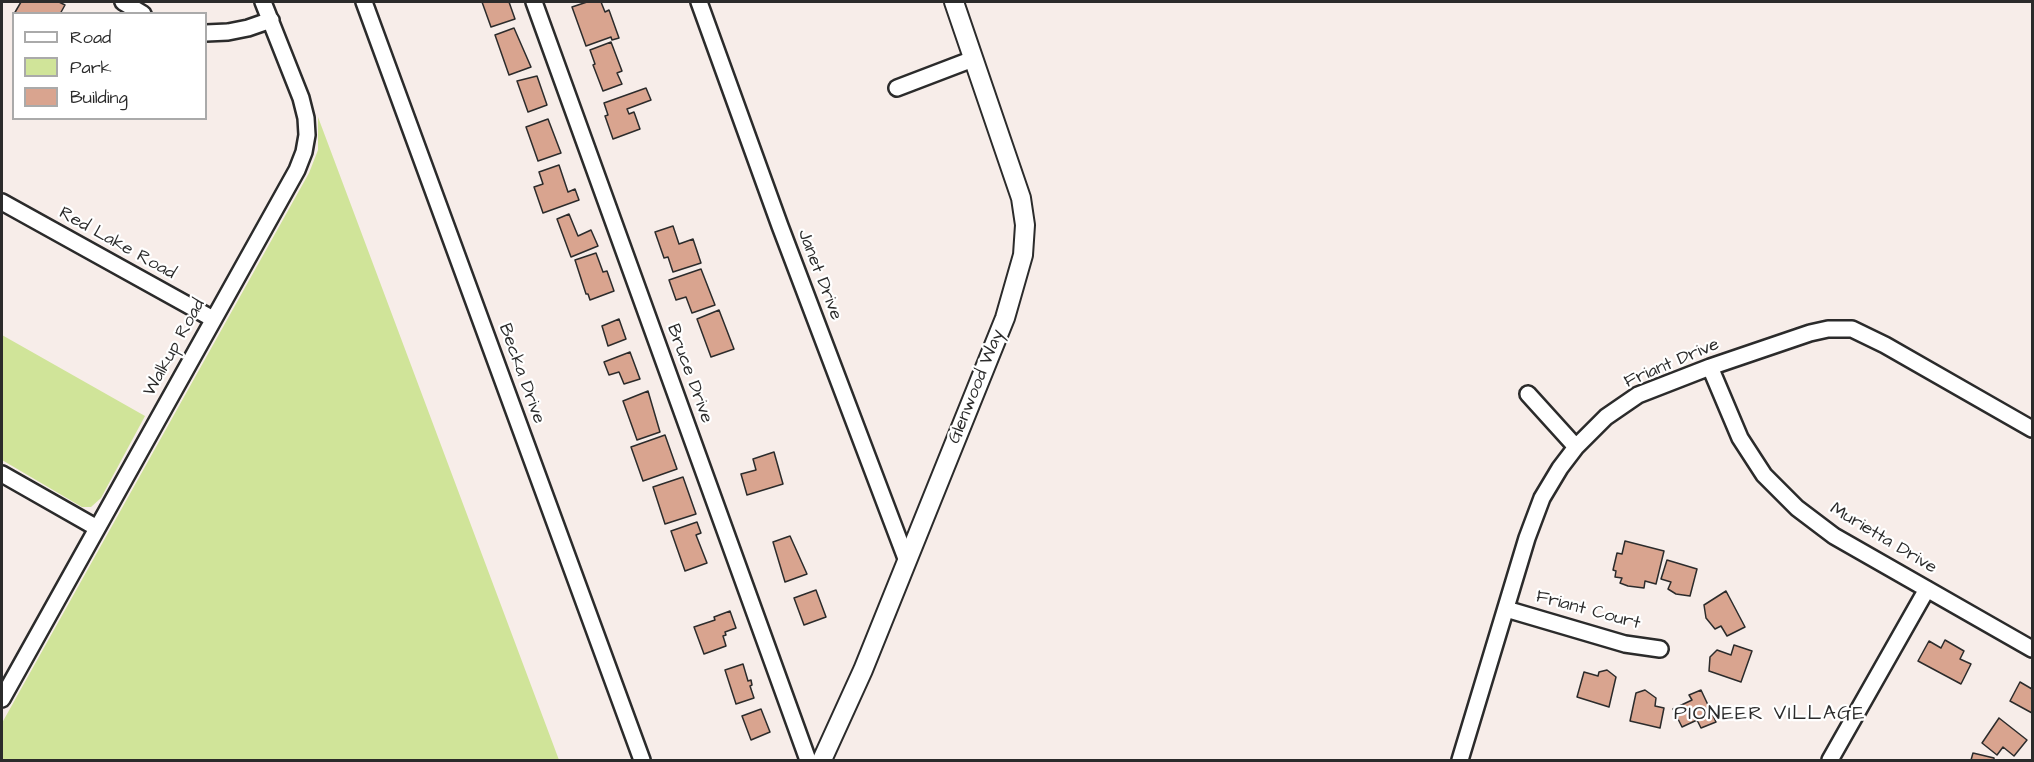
<!DOCTYPE html>
<html>
<head>
<meta charset="utf-8">
<style>
  body { margin:0 }
  #map { position:relative; width:2034px; height:762px; overflow:hidden; background:#f7ede9; font-family:"Architects Daughter",sans-serif }
  canvas { display:block }
  .frame { position:absolute; inset:0; border:3px solid #2b2b2b; pointer-events:none }
  .legend { position:absolute; left:12px; top:12px; width:195px; height:108px; box-sizing:border-box; background:#fff; border:2px solid #aaa; margin:0; padding:8px 10px; list-style:none; font-size:18px; color:#2b2b2b }
  .legend li { display:flex; align-items:center; gap:12px; height:30px }
  .legend b { width:30px; border:2px solid #aaa }
</style>
</head>
<body>
<div id="map">
<canvas width="2034" height="762"></canvas>
<div class="frame"></div>
<ul class="legend">
<li><b style="height:8px;background:#fff"></b>Road</li>
<li><b style="height:16px;background:#d0e499"></b>Park</li>
<li><b style="height:16px;background:#d9a48f"></b>Building</li>
</ul>
</div>
<script>
const context = document.querySelector('canvas').getContext('2d');
context.lineJoin = 'round';
function paint(path, color) { context.fillStyle = color; context.fill(path, 'evenodd'); }
const shape = rows => new Path2D(rows.map(r => 'M' + r).join(''));
function stroke(path, color, width, dash) { context.strokeStyle = color; context.lineWidth = width; context.lineCap = dash ? 'butt' : 'round'; context.setLineDash(dash || []); context.stroke(path); }
function label(font, color, halo, rows, align = 'center') {
  context.font = font + ' "Architects Daughter",sans-serif'; context.lineWidth = 4.5; context.setLineDash([]); context.textBaseline = 'middle'; context.strokeStyle = halo; context.fillStyle = color; for (const [text, x, y, turn = 0] of rows) {
    context.save(); context.translate(x, y); context.rotate((+turn || 0) * Math.PI / 180); context.textAlign = isNaN(turn) ? turn : align; if (halo) context.strokeText(text, 0, 0); context.fillText(text, 0, 0); context.restore();
  }
}
paint(shape([
  [318,117,559,760,2,760,2,723,309,173,318,150],
  [2,335,145,416,101,498,91,507,82,507,2,460]
]), '#d0e499');
const building = shape([
  [21,2,59,2,65,5,60,14,14,14,21,2],
  [482,2,509,2,515,19,491,27,482,2],
  [587,2,601,2,605,12,609,10,619,38,612,40,611,37,586,46,572,7,587,2],
  [514,28,531,67,509,75,495,35,514,28],
  [611,42,622,71,617,73,622,84,603,91,593,65,595,64,590,50,611,42],
  [537,76,547,105,528,112,517,81,537,76],
  [646,88,651,100,627,109,629,114,634,112,640,129,613,139,605,116,608,115,604,103,646,88],
  [548,119,561,153,538,161,526,127,548,119],
  [559,165,568,192,575,189,579,200,543,213,534,187,543,184,539,172,559,165],
  [569,214,578,236,591,230,598,246,571,257,557,219,569,214],
  [673,226,679,244,693,239,701,263,673,272,668,257,664,258,655,232,673,226],
  [596,253,603,272,607,271,614,291,590,300,588,294,586,294,575,260,596,253],
  [701,269,715,305,692,313,686,297,676,300,669,280,701,269],
  [719,310,734,349,711,357,697,319,719,310],
  [619,319,626,339,608,346,602,326,619,319],
  [630,352,640,379,624,384,619,372,609,375,604,362,630,352],
  [648,391,660,432,637,440,623,401,648,391],
  [665,435,677,469,643,481,631,447,665,435],
  [774,452,783,484,747,495,741,474,756,470,753,459,774,452],
  [683,477,696,514,665,524,653,487,683,477],
  [697,522,701,533,696,535,707,563,685,571,671,531,697,522],
  [790,536,807,574,785,582,773,542,790,536],
  [1625,541,1664,551,1656,584,1645,581,1644,588,1628,586,1620,583,1622,578,1615,577,1616,571,1613,570,1617,553,1622,554,1625,541],
  [1667,560,1697,569,1690,596,1676,594,1668,589,1671,582,1661,579,1667,560],
  [816,590,826,617,804,625,794,598,816,590],
  [1726,591,1745,627,1727,636,1721,626,1715,629,1706,618,1704,605,1726,591],
  [730,611,736,628,725,632,726,635,723,636,726,646,704,654,694,627,715,620,714,617,730,611],
  [1945,640,1964,651,1960,659,1971,664,1961,684,1918,661,1929,641,1941,648,1945,640],
  [1734,645,1752,651,1741,682,1709,671,1710,657,1717,650,1731,655,1734,645],
  [743,664,748,681,751,680,752,685,750,686,754,698,736,704,725,670,743,664],
  [1607,670,1616,677,1609,707,1577,697,1584,672,1598,676,1599,672,1607,670],
  [2020,682,2032,689,2032,713,2010,701,2020,682],
  [1645,690,1656,698,1655,706,1664,708,1660,728,1630,721,1636,693,1645,690],
  [1701,690,1716,722,1701,728,1697,720,1682,727,1673,709,1692,700,1689,695,1701,690],
  [761,709,770,732,751,740,742,716,761,709],
  [1999,718,2027,740,2014,756,2003,747,1997,755,1982,743,1999,718],
  [1973,753,1994,758,1994,760,1971,760,1973,753]
]);
paint(building, '#d9a48f');
stroke(building, '#2b2b2b', 1.5);
const minor = shape([
  [123,2,143,14],
  [364,2,642,760],
  [534,2,808,760],
  [699,2,780,226,907,561],
  [206,33,228,32,248,28,271,20],
  [897,88,973,59],
  [2,202,213,319],
  [1710,367,1740,438,1764,475,1797,508,1834,536,2032,649],
  [1528,394,1576,447],
  [2,474,97,528],
  [1506,609,1625,644,1660,649],
  [2,699,297,170,304,152,307,135,306,118,301,98,263,2],
  [1460,760,1527,538,1542,498,1560,468,1576,447,1606,417,1638,395,1710,367,1810,333,1828,329,1852,329,1885,345,2032,429],
  [1830,760,1927,589]
]);
const tertiary = shape([
  [822,760,863,670,1005,318,1023,255,1025,225,1021,198,954,2]
]);
stroke(minor, '#2b2b2b', 20);
stroke(tertiary, '#2b2b2b', 22);
stroke(minor, '#fff', 15);
stroke(tertiary, '#fff', 18);
label('18px', '#2b2b2b', '#fff', [
  ["Red Lake Road",117,244,29],
  ["Janet Drive",819,275,69],
  ["Walkup Road",175,348,-61],
  ["Friant Drive",1672,364,-23],
  ["Becka Drive",521,374,70],
  ["Bruce Drive",689,374,70],
  ["Glenwood Way",977,387,-68],
  ["Murietta Drive",1883,539,31],
  ["Friant Court",1588,611,15]
]);
context.letterSpacing = '1.5px';
label('20px', '#2b2b2b', '#fff', [
  ["PIONEER VILLAGE",1770,715]
]);
context.letterSpacing = '0px';
</script>
</body>
</html>
